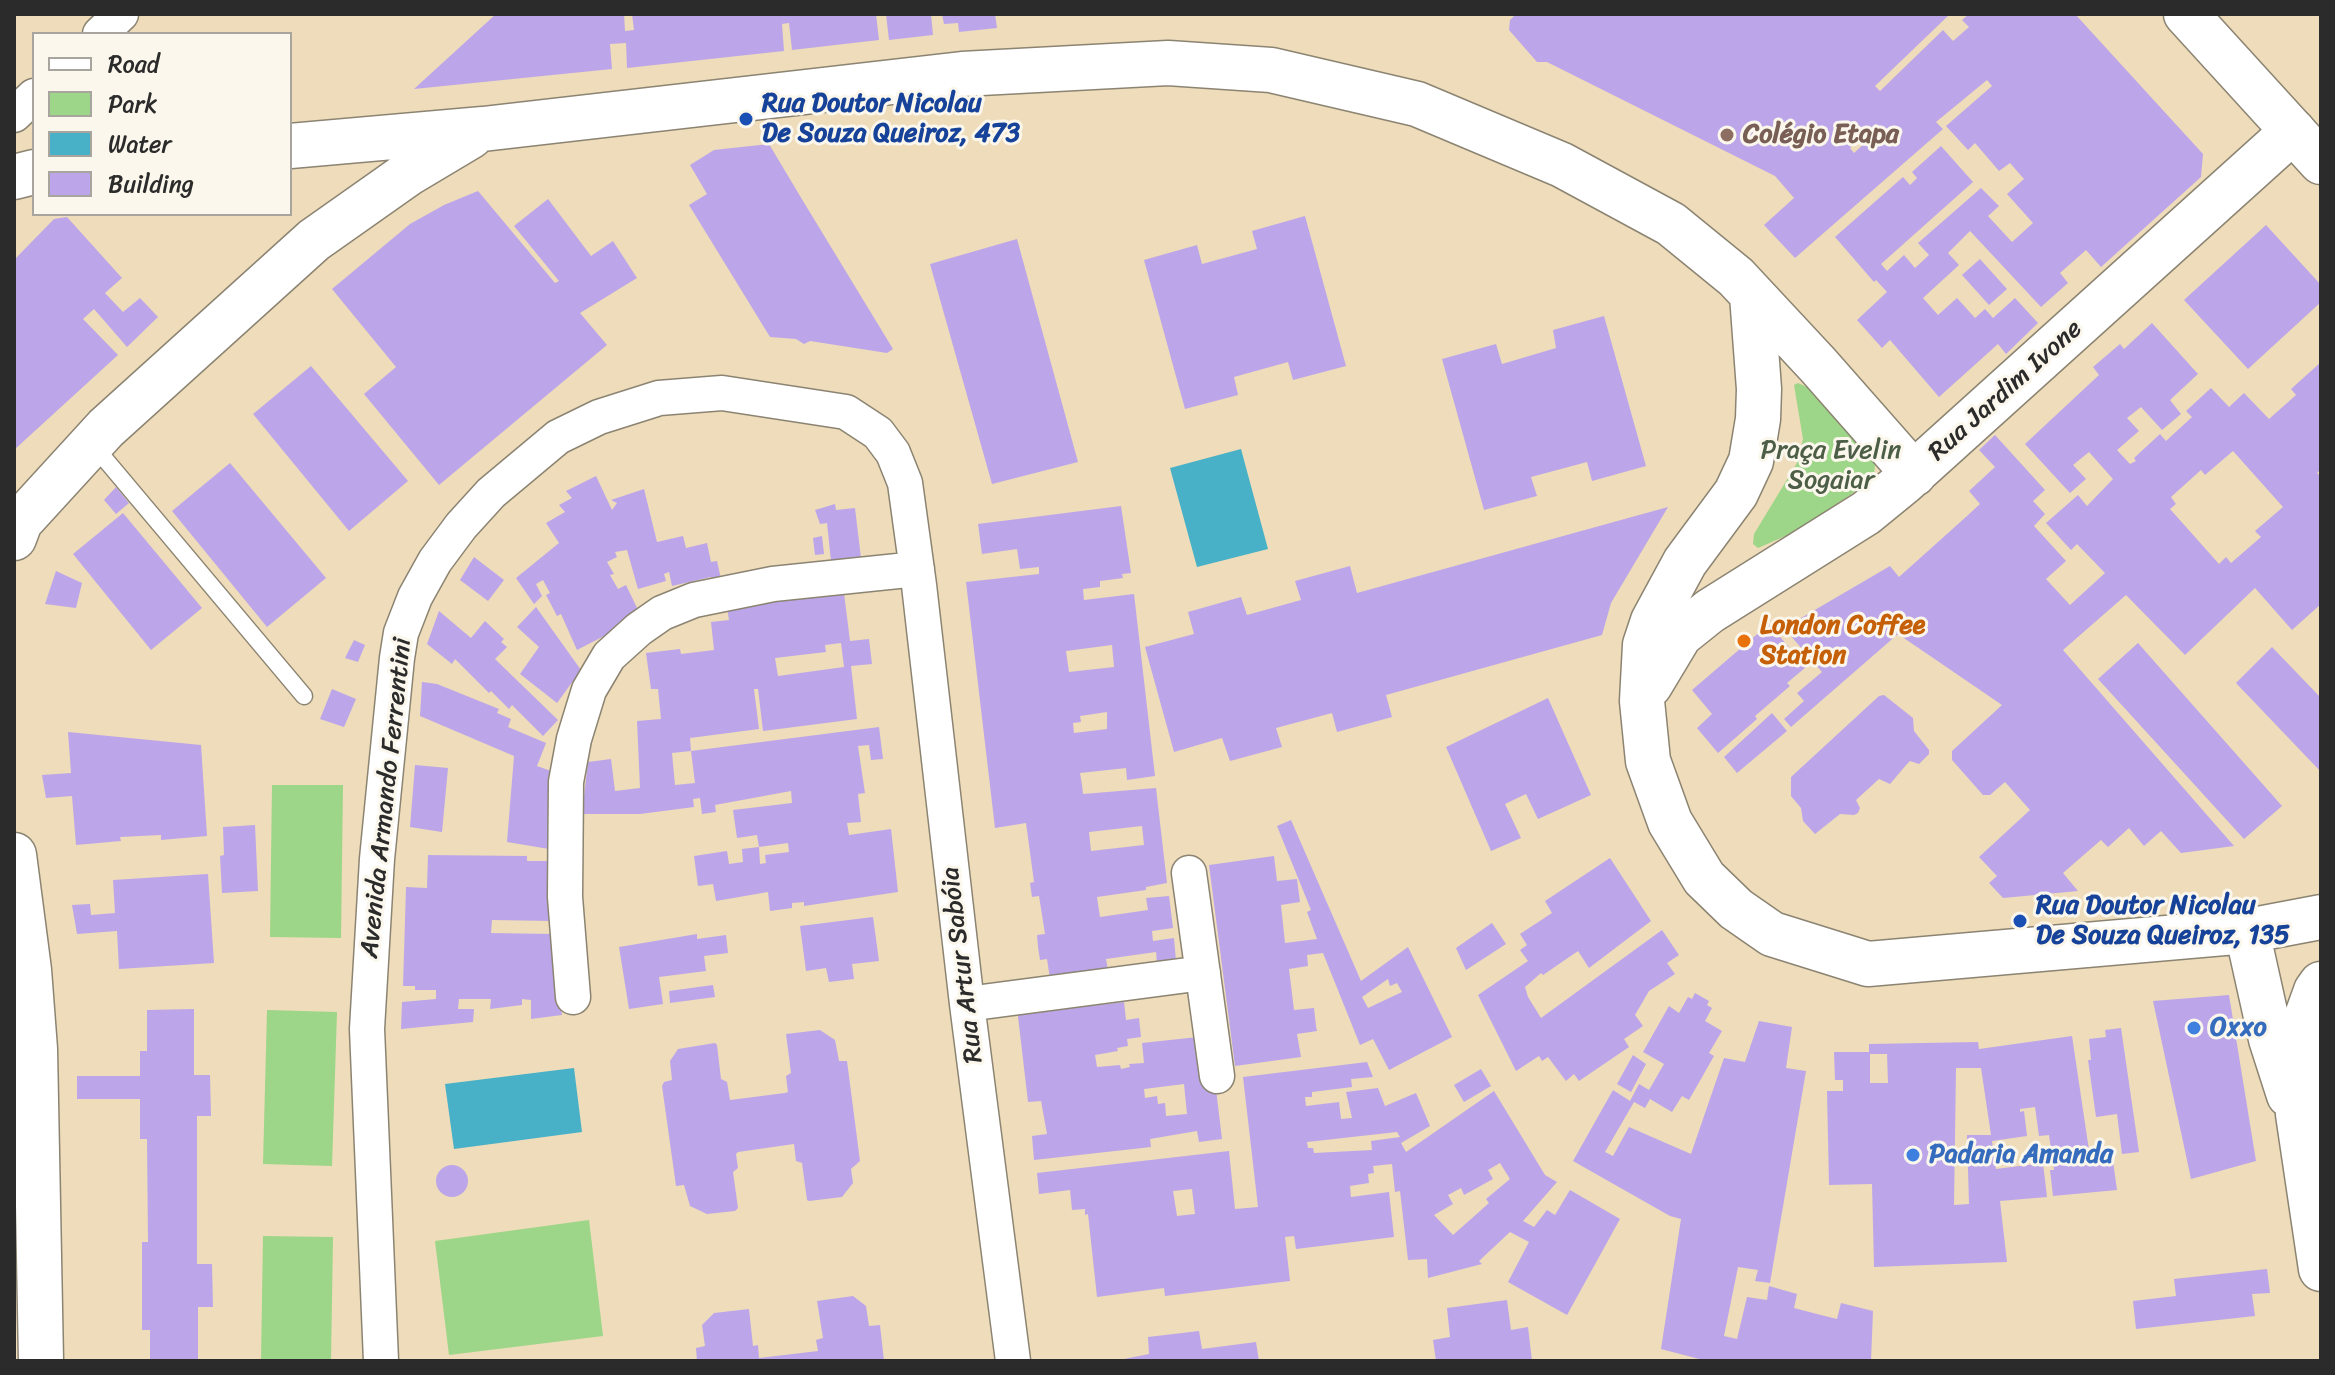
<!DOCTYPE html>
<html>
<head>
<meta charset="utf-8">
<style>
  body { margin:0 }
  #map { position:relative; width:2335px; height:1375px; overflow:hidden; background:#eedcba; font-family:Sriracha,sans-serif }
  canvas { display:block }
  .frame { position:absolute; inset:0; border:16px solid #2b2b2b; pointer-events:none }
  .legend { position:absolute; left:32px; top:32px; width:260px; height:184px; box-sizing:border-box; background:#fbf7ec; border:2px solid #a8a59f; margin:0; padding:10px 14px; list-style:none; font-size:24px; color:#2b2b2b }
  .legend li { display:flex; align-items:center; gap:16px; height:40px }
  .legend b { width:40px; border:2px solid #a8a59f }
</style>
</head>
<body>
<div id="map">
<canvas width="2335" height="1375"></canvas>
<div class="frame"></div>
<ul class="legend">
<li><b style="height:10px;background:#fff"></b>Road</li>
<li><b style="height:22px;background:#9dd688"></b>Park</li>
<li><b style="height:22px;background:#48b1c7"></b>Water</li>
<li><b style="height:22px;background:#bca6e9"></b>Building</li>
</ul>
</div>
<script>
const context = document.querySelector('canvas').getContext('2d');
context.lineJoin = 'round';
function paint(path, color) { context.fillStyle = color; context.fill(path, 'evenodd'); }
const shape = rows => new Path2D(rows.map(r => 'M' + r).join(''));
function stroke(path, color, width, dash) { context.strokeStyle = color; context.lineWidth = width; context.lineCap = dash ? 'butt' : 'round'; context.setLineDash(dash || []); context.stroke(path); }
function label(font, color, halo, rows, align = 'center') {
  context.font = font + ' Sriracha,sans-serif'; context.lineWidth = 6; context.setLineDash([]); context.textBaseline = 'middle'; context.strokeStyle = halo; context.fillStyle = color; for (const [text, x, y, turn = 0] of rows) {
    context.save(); context.translate(x, y); context.rotate((+turn || 0) * Math.PI / 180); context.textAlign = isNaN(turn) ? turn : align; if (halo) context.strokeText(text, 0, 0); context.fillText(text, 0, 0); context.restore();
  }
}
paint(shape([
  [1798,383,1809,388,1872,457,1875,466,1874,473,1853,493,1816,518,1790,534,1758,548,1753,544,1754,534,1797,463,1803,439,1794,385],
  [272,785,343,785,341,938,270,937],
  [267,1010,337,1012,332,1166,263,1164],
  [589,1220,603,1336,449,1355,435,1241],
  [263,1236,333,1237,331,1361,261,1361]
]), '#9dd688');
paint(shape([
  [1241,449,1268,549,1197,567,1170,468],
  [574,1068,582,1132,454,1149,445,1084]
]), '#48b1c7');
paint(shape([
  [496,14,624,14,625,31,634,30,632,14,876,14,879,40,792,50,789,23,782,24,784,51,627,68,626,43,610,44,612,69,414,89],
  [886,14,931,14,933,35,889,40],
  [942,14,995,14,997,28,959,32,958,23,944,24],
  [1516,14,1950,14,1875,86,1880,91,1943,30,1953,41,1969,27,1962,20,1969,14,2075,14,2203,154,2201,177,2101,267,2086,250,2060,273,2068,283,2041,307,1970,231,1948,253,1959,265,1923,298,1938,315,1957,298,1975,318,1985,309,1993,318,2015,298,2038,323,2006,354,1998,344,1939,397,1890,340,1882,348,1857,320,1887,292,1876,280,1874,282,1835,237,1903,177,1910,185,1917,178,1912,172,1941,146,1973,182,1881,264,1887,271,1904,255,1915,268,1929,255,1918,243,1981,188,1999,206,1988,216,2012,242,2033,223,2007,194,2024,179,2010,163,1999,171,1975,143,1968,150,1946,126,1992,86,1987,80,1936,122,1943,129,1795,258,1764,225,1794,198,1775,176,1547,62,1537,62,1509,30,1510,20],
  [1876,124,1880,129,1854,153,1850,148],
  [769,144,800,196,893,349,887,353,810,341,804,344,796,339,770,337,689,205,707,194,690,165,714,150],
  [478,191,555,283,559,281,514,226,548,199,591,256,613,241,637,278,580,313,607,345,439,485,364,394,396,367,332,289,410,224,444,205],
  [1305,216,1346,366,1293,380,1288,362,1234,377,1238,395,1185,409,1144,260,1197,245,1202,264,1257,249,1252,231],
  [67,217,122,278,105,293,123,312,140,298,158,317,127,347,94,309,83,319,118,355,14,450,14,260,54,219],
  [2266,225,2321,285,2321,302,2248,369,2184,300],
  [1017,239,1078,462,992,484,930,264],
  [1980,259,2007,289,1989,305,1962,275],
  [1604,316,1646,466,1592,481,1587,462,1531,477,1537,496,1484,510,1442,359,1496,344,1502,364,1556,348,1553,330],
  [2152,323,2198,374,2170,400,2181,414,2162,430,2141,407,2127,418,2139,431,2117,450,2130,464,2136,461,2134,458,2160,434,2166,441,2192,417,2186,411,2211,388,2229,407,2244,393,2269,419,2296,395,2291,389,2321,362,2321,469,2317,473,2321,477,2321,604,2292,630,2255,588,2185,655,2126,595,2063,650,2234,846,2181,853,2161,831,2144,846,2129,828,2108,847,2101,840,2063,873,2078,891,2003,898,1989,883,1997,876,1979,857,2030,810,2005,782,1990,795,1983,795,1952,760,1952,751,2002,705,1898,634,1791,727,1784,719,1804,701,1797,693,1822,672,1784,628,1890,566,1899,577,1967,516,1980,504,1969,491,1995,467,1979,450,1995,435,2045,490,2033,501,2045,514,2034,526,2066,561,2046,579,2070,605,2105,573,2077,544,2071,550,2046,523,2078,495,2087,506,2113,479,2089,452,2073,465,2086,479,2070,493,2025,444,2099,375,2093,367,2120,344,2124,349],
  [2233,451,2283,507,2255,531,2261,537,2231,563,2226,557,2219,564,2170,509,2176,504,2171,497,2201,470,2205,475],
  [311,366,408,481,349,531,253,414],
  [230,463,326,578,267,627,172,511],
  [596,476,612,510,617,503,611,500,644,489,657,542,683,536,686,548,707,543,711,562,717,561,721,579,712,580,711,577,672,586,669,572,664,574,666,581,638,589,627,550,615,552,617,557,607,562,614,574,610,575,618,589,626,585,639,612,607,639,606,635,577,650,561,614,557,616,546,595,550,593,543,580,536,584,542,596,534,604,516,578,559,543,546,523,565,512,559,505,572,498,566,491],
  [116,487,129,503,116,514,104,500],
  [835,504,836,510,855,508,861,558,831,561,827,523,820,524,815,510],
  [1121,506,1131,573,1122,574,1123,578,1100,581,1100,587,1083,589,1084,600,1134,594,1155,776,1127,780,1126,768,1080,773,1082,785,1083,794,1156,788,1167,883,1146,887,1146,890,1097,897,1100,917,1148,910,1146,898,1169,896,1173,928,1152,931,1153,941,1174,938,1176,961,1157,963,1156,952,1106,959,1108,970,1050,979,1047,959,1040,960,1038,947,1037,935,1045,934,1039,896,1032,897,1030,883,1034,882,1026,823,995,828,966,582,1039,574,1039,567,1020,569,1017,549,982,554,978,524],
  [1112,645,1114,667,1069,672,1066,651],
  [1107,712,1107,729,1074,733,1073,723,1081,722,1080,716],
  [1142,826,1144,845,1091,851,1089,832],
  [1668,507,1611,603,1602,635,1386,695,1392,717,1337,732,1332,713,1276,728,1282,747,1230,761,1222,738,1174,752,1145,647,1194,634,1188,612,1241,597,1247,615,1301,600,1295,581,1350,566,1357,593],
  [123,513,202,608,151,650,73,554],
  [822,536,824,554,815,555,813,538],
  [474,557,504,580,488,601,460,580],
  [56,571,82,583,76,608,45,604],
  [844,593,850,641,869,639,872,664,851,666,857,719,763,731,758,689,754,689,759,729,690,738,691,751,672,753,675,785,695,783,691,751,879,727,883,759,871,760,869,745,858,746,865,793,858,794,861,822,847,823,849,835,891,829,898,892,804,906,804,902,792,903,792,908,770,911,768,892,716,901,713,884,698,886,694,856,727,851,729,864,743,862,742,849,759,847,757,835,737,838,733,810,792,803,791,791,715,805,716,812,702,814,700,798,693,799,694,807,640,814,582,814,588,762,611,759,615,791,640,788,637,721,661,719,658,689,651,689,646,653,680,649,681,654,714,650,711,622,729,620,727,607],
  [841,643,844,667,778,676,775,658,826,652,825,645],
  [788,843,789,852,765,855,766,863,760,864,759,847],
  [536,607,581,670,557,703,520,674,539,647,517,627],
  [439,611,471,638,485,621,504,639,501,642,507,647,495,659,558,720,543,736,512,705,509,709,491,691,489,693,455,659,452,664,427,644],
  [1769,624,1806,667,1787,683,1790,686,1755,716,1757,719,1718,753,1697,728,1712,714,1692,690],
  [354,640,365,645,358,662,345,658],
  [2138,643,2282,806,2244,839,2098,679],
  [2272,647,2321,698,2321,772,2236,683],
  [422,682,437,684,499,709,497,713,511,719,508,727,546,743,537,766,551,771,549,849,507,842,514,756,420,716],
  [332,689,356,699,344,727,320,719],
  [1884,695,1913,718,1914,731,1929,750,1929,754,1919,764,1910,761,1907,764,1890,784,1879,779,1856,800,1860,808,1858,813,1854,815,1840,814,1815,834,1803,821,1801,808,1791,796,1791,777,1879,696],
  [1548,698,1591,795,1538,819,1526,794,1505,804,1521,838,1491,851,1446,747],
  [1772,713,1787,731,1737,773,1724,757],
  [68,732,201,745,207,836,161,840,161,835,120,837,121,841,76,845,72,796,46,798,42,775,71,773],
  [415,765,448,768,442,832,410,827],
  [1291,820,1361,981,1408,947,1452,1037,1389,1070,1373,1039,1360,1045,1323,953,1307,955,1308,966,1289,969,1294,1010,1314,1008,1316,1026,1317,1031,1297,1034,1301,1057,1235,1066,1209,865,1274,856,1277,881,1297,879,1300,902,1281,905,1285,943,1317,939,1307,912,1311,910,1277,826],
  [1388,979,1390,986,1397,983,1402,992,1368,1008,1362,997],
  [255,825,258,891,222,893,220,856,224,855,223,827],
  [428,855,527,856,527,861,550,861,552,921,492,920,491,933,553,934,562,1015,531,1019,531,1000,522,999,522,1005,490,1009,491,999,459,999,458,1009,474,1009,473,1022,401,1029,402,1002,436,999,436,990,415,990,415,986,403,986,406,887,427,888],
  [1610,858,1651,921,1589,968,1578,951,1543,975,1541,973,1525,987,1528,997,1541,1018,1662,930,1679,955,1667,963,1675,974,1649,991,1635,1015,1643,1026,1624,1039,1629,1047,1579,1081,1574,1074,1566,1081,1548,1057,1542,1061,1539,1056,1516,1071,1478,995,1528,961,1520,950,1527,945,1520,934,1552,913,1545,901],
  [208,874,214,963,119,969,117,931,77,934,72,905,90,904,91,915,115,913,113,880],
  [873,917,879,961,852,964,854,979,829,982,826,968,806,971,800,926],
  [1492,923,1506,944,1466,970,1456,948],
  [697,934,697,939,726,935,728,953,704,956,706,971,659,977,663,1004,629,1009,619,947],
  [713,985,715,997,670,1003,669,991],
  [1695,993,1709,1001,1707,1005,1712,1008,1705,1021,1722,1031,1709,1053,1714,1056,1689,1100,1682,1096,1672,1112,1650,1099,1645,1108,1634,1102,1605,1152,1613,1156,1629,1127,1691,1154,1724,1058,1745,1062,1759,1021,1792,1027,1786,1068,1806,1071,1770,1283,1755,1281,1758,1270,1738,1267,1724,1336,1737,1339,1747,1297,1767,1300,1769,1286,1797,1294,1794,1308,1817,1314,1837,1319,1841,1303,1873,1311,1871,1361,1707,1361,1661,1349,1681,1219,1670,1216,1573,1161,1613,1090,1630,1101,1639,1084,1649,1090,1664,1064,1643,1052,1669,1006,1679,1013,1688,997,1692,999],
  [2229,995,2256,1161,2191,1179,2153,1001],
  [1089,999,1090,1006,1124,1002,1126,1020,1139,1018,1141,1037,1127,1039,1128,1046,1117,1048,1118,1051,1095,1055,1097,1067,1120,1065,1121,1069,1130,1067,1129,1064,1144,1063,1142,1043,1198,1037,1215,1081,1222,1139,1199,1142,1197,1131,1150,1139,1151,1147,1034,1160,1032,1136,1047,1134,1041,1101,1028,1102,1017,1008],
  [1184,1084,1187,1114,1166,1116,1165,1103,1158,1104,1157,1096,1145,1098,1144,1089],
  [194,1009,194,1075,210,1075,211,1116,197,1116,197,1264,212,1264,213,1307,198,1307,198,1361,150,1361,150,1330,142,1330,142,1242,148,1242,147,1139,140,1139,140,1099,77,1099,77,1076,140,1076,140,1051,147,1051,147,1010],
  [2121,1028,2139,1152,2122,1154,2117,1114,2096,1117,2088,1060,2091,1060,2089,1039,2106,1037,2105,1030],
  [820,1030,835,1040,839,1061,847,1061,860,1161,851,1169,853,1183,842,1197,809,1201,807,1200,802,1163,796,1161,794,1144,738,1152,736,1154,738,1168,733,1172,738,1208,735,1211,707,1214,690,1206,684,1185,676,1186,662,1086,664,1082,672,1080,670,1061,678,1049,715,1043,717,1045,721,1079,727,1082,730,1100,785,1093,788,1092,786,1076,791,1073,786,1034],
  [2072,1036,2090,1157,2112,1154,2117,1190,2053,1196,2050,1170,2054,1170,2049,1135,2039,1136,2035,1107,2020,1109,2020,1112,2024,1111,2027,1136,1992,1141,1996,1169,2043,1163,2047,1197,2000,1201,2007,1262,1874,1267,1872,1184,1829,1185,1827,1091,1843,1091,1843,1080,1835,1080,1834,1052,1869,1052,1869,1044,1978,1042,1979,1049],
  [1870,1054,1887,1054,1888,1083,1870,1083],
  [1956,1068,1981,1068,1991,1135,1967,1135,1969,1204,1954,1205],
  [1633,1055,1646,1064,1631,1092,1617,1084],
  [1367,1062,1373,1077,1351,1079,1352,1087,1312,1092,1312,1097,1305,1097,1306,1106,1339,1102,1341,1119,1352,1118,1346,1092,1378,1088,1385,1106,1416,1093,1430,1126,1401,1143,1406,1152,1494,1091,1545,1175,1557,1182,1523,1221,1534,1227,1547,1210,1555,1215,1570,1190,1620,1219,1567,1315,1508,1282,1529,1242,1510,1232,1479,1261,1482,1264,1428,1278,1427,1259,1408,1260,1400,1191,1395,1192,1392,1164,1373,1166,1374,1173,1368,1174,1369,1183,1350,1186,1351,1197,1389,1192,1394,1237,1296,1249,1294,1236,1285,1237,1290,1281,1165,1296,1164,1288,1097,1297,1088,1214,1085,1215,1085,1209,1072,1210,1070,1190,1039,1194,1037,1173,1229,1151,1235,1209,1258,1207,1243,1077],
  [1397,1132,1400,1137,1371,1141,1372,1150,1314,1153,1313,1148,1308,1148,1307,1142],
  [1500,1163,1510,1179,1486,1199,1489,1203,1453,1235,1434,1215,1453,1204,1448,1195,1461,1188,1464,1195,1493,1179,1488,1170],
  [1192,1189,1195,1214,1177,1216,1173,1191],
  [1481,1069,1491,1086,1464,1102,1454,1085],
  '436 1181a16 16 0 1 1 32 0a16 16 0 1 1-32 0Z',
  [2267,1269,2270,1293,2252,1294,2255,1316,2136,1329,2133,1301,2176,1296,2174,1279],
  [853,1296,866,1306,869,1326,880,1325,884,1361,697,1361,696,1348,705,1346,702,1325,714,1313,749,1309,753,1346,758,1345,759,1358,818,1351,816,1340,823,1338,817,1301],
  [1507,1300,1511,1330,1528,1327,1532,1361,1436,1361,1433,1340,1450,1337,1447,1308],
  [1199,1331,1202,1349,1256,1342,1259,1361,1114,1361,1149,1354,1148,1337]
]), '#bca6e9');
const lane = shape([
  [94,446,304,696]
]);
const street = shape([
  [100,34,121,14],
  [14,115,34,96],
  [1189,873,1217,1076],
  [573,997,565,897,566,782,574,739,589,690,609,656,639,629,662,613,694,600,773,584,917,569],
  [967,1004,1203,973],
  [381,1361,367,1029,377,859,397,658,401,633,415,597,435,561,461,526,491,493,558,437,599,417,659,398,722,393,846,412,878,433,893,453,905,483,919,585,967,1004,1013,1361]
]);
const secondary = shape([
  [290,146,483,129,962,74,1168,63,1271,70,1417,104,1562,165,1671,224,1736,277,1818,365,1914,474],
  [14,177,34,172],
  [1752,295,1759,389,1758,419,1751,461,1736,493,1685,562,1653,621,1645,645,1642,701,1648,761,1670,822,1704,878,1736,909,1772,934,1868,964,2247,931,2321,917],
  [14,538,20,522,106,428,314,240,409,173,471,136],
  [1650,685,1680,635,1710,611,1866,513,1904,482,2293,131],
  [14,855,29,970,35,1049,41,1361],
  [2247,931,2271,1039,2289,1095],
  [2321,984,2316,991,2304,1024,2298,1066,2298,1114,2321,1269]
]);
const primary = shape([
  [2186,14,2321,162]
]);
stroke(lane, '#8c8472', 19);
stroke(street, '#8c8472', 37);
stroke(secondary, '#8c8472', 47);
stroke(primary, '#8c8472', 47);
stroke(lane, '#fff', 16);
stroke(street, '#fff', 34);
stroke(secondary, '#fff', 44);
stroke(primary, '#fff', 44);
for (const [x, y, r, color] of [
  [746,119,8,"#1a4fb4"],
  [1727,135,8,"#8d6e63"],
  [1744,641,8,"#e8710a"],
  [2020,921,8,"#1a4fb4"],
  [2194,1028,8,"#3f7fe0"],
  [1913,1155,8,"#3f7fe0"]
]) { const dot = new Path2D(); dot.arc(x, y, r, 0, 2 * Math.PI); context.fillStyle = color; context.fill(dot); stroke(dot, '#fbf7ec', 3); }
label('bold 26px', '#164399', '#fbf7ec', [
  ["Rua Doutor Nicolau",762,104],
  ["De Souza Queiroz, 473",762,134],
  ["Rua Doutor Nicolau",2036,906],
  ["De Souza Queiroz, 135",2036,936]
], 'left');
label('bold 26px', '#785e54', '#fbf7ec', [
  ["Colégio Etapa",1743,135]
], 'left');
label('26px', '#2b2b2b', '#fbf7ec', [
  ["Rua Jardim Ivone",2006,391,-42],
  ["Avenida Armando Ferrentini",387,798,-84],
  ["Rua Artur Sabóia",963,965,-97]
]);
label('26px', '#4d5e47', '#fbf7ec', [
  ["Praça Evelin",1831,451],
  ["Sogaiar",1831,481]
]);
label('bold 26px', '#c56008', '#fbf7ec', [
  ["London Coffee",1760,626],
  ["Station",1760,656]
], 'left');
label('bold 26px', '#366cbe', '#fbf7ec', [
  ["Oxxo",2210,1028],
  ["Padaria Amanda",1929,1155]
], 'left');
</script>
</body>
</html>
